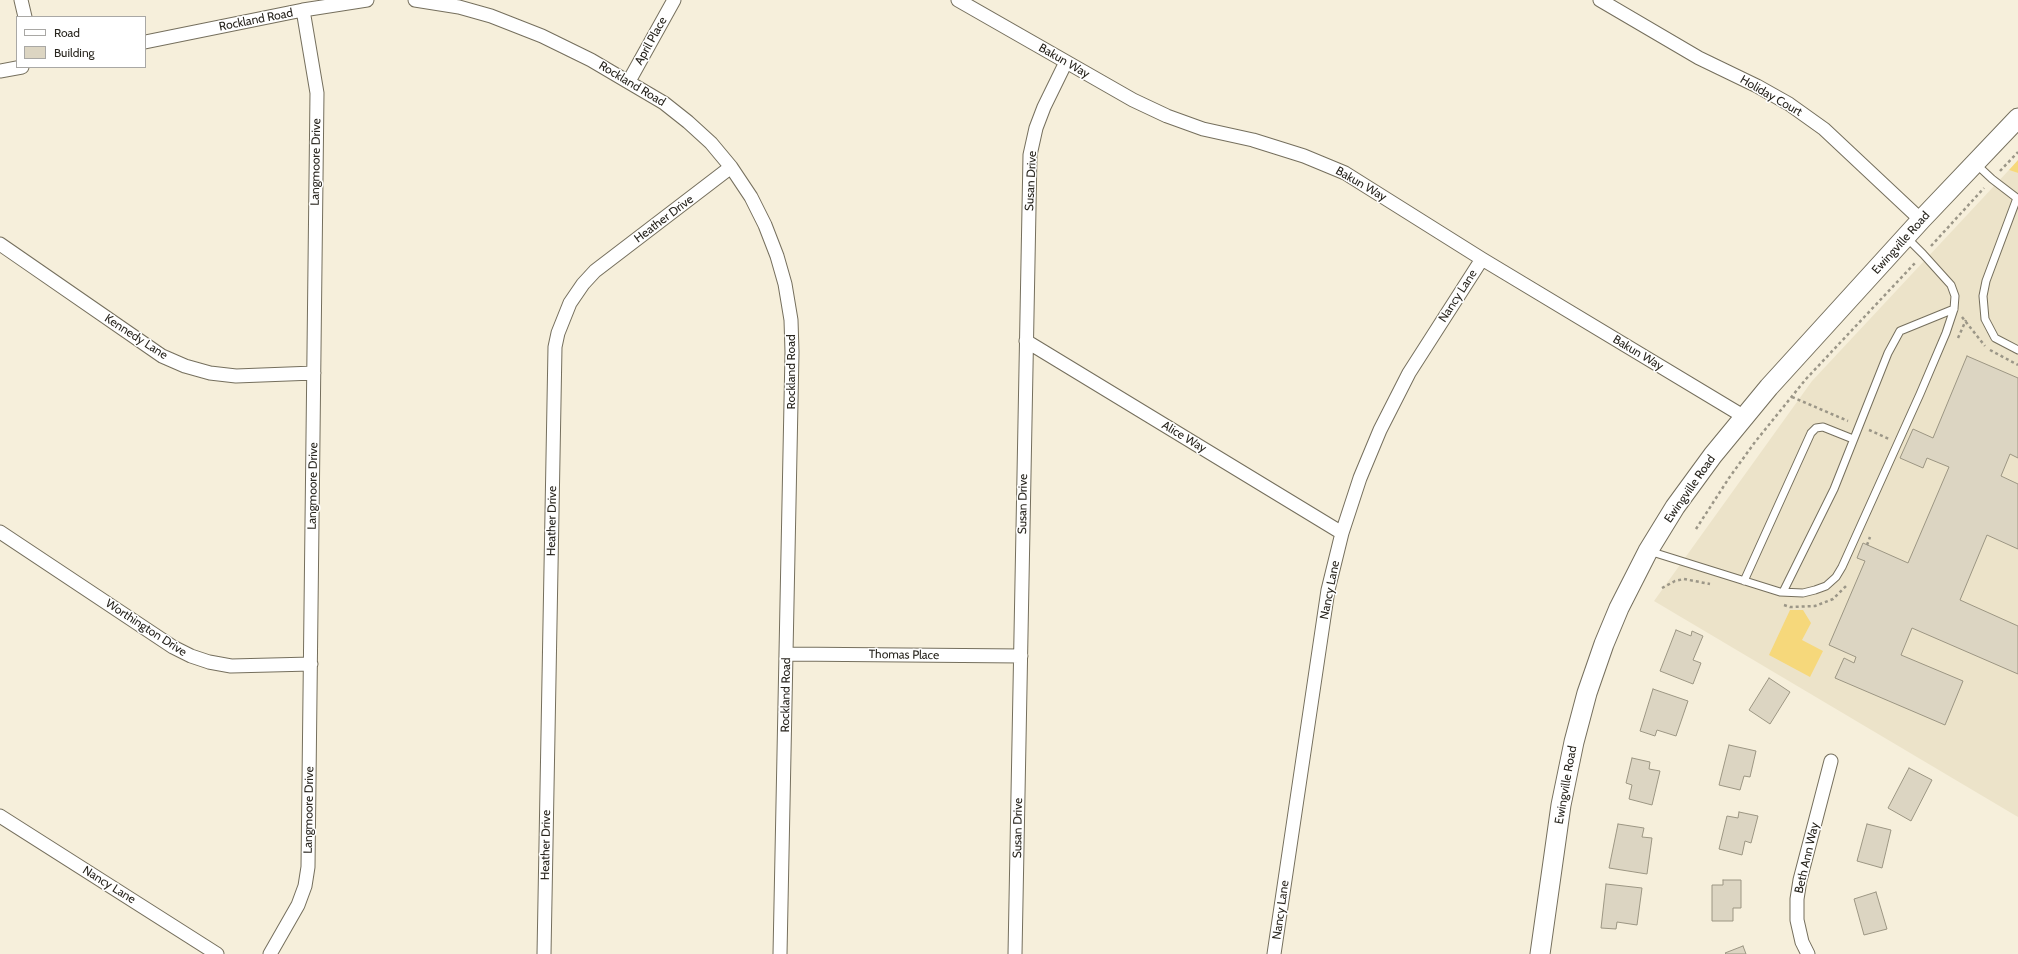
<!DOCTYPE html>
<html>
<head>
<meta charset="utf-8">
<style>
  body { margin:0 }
  #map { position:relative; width:2018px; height:954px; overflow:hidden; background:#f6efdb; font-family:Cabin,sans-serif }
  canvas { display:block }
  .legend { position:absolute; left:16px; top:16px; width:130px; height:52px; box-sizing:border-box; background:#fff; border:1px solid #a9a8a5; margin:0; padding:5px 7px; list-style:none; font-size:12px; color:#28251e }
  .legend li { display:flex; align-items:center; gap:8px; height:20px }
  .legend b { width:20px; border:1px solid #a9a8a5 }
</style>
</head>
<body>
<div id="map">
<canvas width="2018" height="954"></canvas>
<ul class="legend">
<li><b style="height:5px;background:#fff"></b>Road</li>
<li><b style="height:11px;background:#dcd5c2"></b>Building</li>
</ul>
</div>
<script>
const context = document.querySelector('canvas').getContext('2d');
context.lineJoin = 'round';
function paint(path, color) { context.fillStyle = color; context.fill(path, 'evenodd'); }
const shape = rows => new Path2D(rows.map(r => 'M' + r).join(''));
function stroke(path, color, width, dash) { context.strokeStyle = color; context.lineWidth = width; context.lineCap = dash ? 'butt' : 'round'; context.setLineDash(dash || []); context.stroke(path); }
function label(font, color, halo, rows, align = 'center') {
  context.font = font + ' Cabin,sans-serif'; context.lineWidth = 3; context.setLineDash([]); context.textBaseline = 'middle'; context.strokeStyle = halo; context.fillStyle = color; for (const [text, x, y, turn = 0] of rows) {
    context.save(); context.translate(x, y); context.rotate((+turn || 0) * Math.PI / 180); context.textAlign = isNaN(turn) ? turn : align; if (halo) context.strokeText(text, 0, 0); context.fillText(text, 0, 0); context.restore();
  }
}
paint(shape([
  [2009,170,2018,173,2018,817,1654,601,1812,381]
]), '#ece3c9');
paint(shape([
  [2018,160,2018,173,2009,170],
  [1790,610,1803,610,1811,623,1802,640,1823,651,1810,677,1769,655]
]), '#f6d87b');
const building = shape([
  [1967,356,2018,378,2018,458,2010,454,2001,476,2018,484,2018,549,1987,535,1960,600,2018,626,2018,674,1912,628,1901,655,1963,681,1945,725,1835,678,1844,658,1854,663,1856,657,1829,645,1865,561,1857,558,1863,543,1908,563,1949,467,1927,458,1923,468,1900,458,1913,429,1933,438,1967,356],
  [1676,630,1691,636,1692,631,1703,636,1693,660,1701,663,1693,684,1660,671,1676,630],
  [1769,678,1790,692,1770,724,1749,710,1769,678],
  [1653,689,1688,701,1676,736,1657,730,1655,736,1640,731,1653,689],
  [1729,745,1756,751,1750,777,1744,776,1740,790,1719,785,1729,745],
  [1632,758,1650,762,1649,769,1660,771,1652,805,1629,799,1632,785,1626,783,1632,758],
  [1909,768,1932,780,1911,821,1888,808,1909,768],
  [1739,812,1758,816,1751,843,1745,841,1742,855,1719,849,1727,816,1738,818,1739,812],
  [1618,824,1644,828,1642,837,1652,838,1647,874,1609,868,1618,824],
  [1867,824,1891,830,1882,868,1857,861,1867,824],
  [1723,880,1741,880,1741,908,1733,908,1733,921,1712,921,1712,885,1723,885,1723,880],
  [1606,884,1642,888,1637,925,1617,922,1616,929,1601,928,1606,884],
  [1876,892,1887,929,1864,935,1854,899,1876,892],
  [1743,946,1746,954,1726,954,1725,953,1743,946]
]);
paint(building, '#dcd5c2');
stroke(building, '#9c9683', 1);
const service = shape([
  [1976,164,1992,179,2018,199],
  [2017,198,1986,281,1983,296,1985,319,1995,338,2018,350],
  [1649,551,1780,592,1803,593,1815,590,1826,586,1836,577,1842,567,1920,394,1946,333,1954,309,1955,296,1951,285,1923,254,1906,237],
  [1744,581,1811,433,1816,428,1823,427,1853,439],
  [1783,592,1834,489,1888,353,1900,331,1954,309]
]);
const minor = shape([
  [21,0,25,17],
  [415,0,459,7,491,16,542,36,591,60,664,103,688,122,711,143,731,167,751,197,765,225,777,256,785,284,791,320,792,352,780,954],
  [958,0,1133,100,1167,116,1203,129,1253,140,1304,156,1345,173,1482,259,1743,416],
  [1600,0,1699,58,1757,86,1789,104,1824,129,1921,220],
  [145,42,303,10,367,0],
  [0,71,22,67],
  [629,81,674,0],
  [0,244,162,356,185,366,210,373,236,376,314,373],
  [1026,341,1342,533],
  [0,532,173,647,191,656,209,662,231,666,311,664],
  [787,654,1021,656],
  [0,816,217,954],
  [270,954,298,905,305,886,308,867,317,93,303,10],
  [544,954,555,347,558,333,570,303,583,284,595,271,731,167],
  [1015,954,1030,155,1036,128,1044,107,1066,62],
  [1274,954,1328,590,1342,533,1360,478,1380,430,1409,373,1482,259],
  [1808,954,1802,942,1797,920,1797,899,1800,880,1831,761]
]);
const secondary = shape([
  [1540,954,1561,805,1574,742,1587,693,1604,644,1619,608,1648,551,1675,507,1713,455,1769,387,1921,220,2018,118]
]);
stroke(service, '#756f5d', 9);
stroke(minor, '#756f5d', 15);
stroke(secondary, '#756f5d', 21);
stroke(shape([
  [2000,171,2018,152],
  [1931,246,1984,188],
  [1962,317,1985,346],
  [1958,338,1966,320],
  [1990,350,2018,365],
  [1792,397,1848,421],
  [1869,430,1889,439],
  [1696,529,1729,478,1755,442,1806,379,1915,263],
  [1867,545,1870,537],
  [1662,588,1675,581,1684,579,1710,584],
  [1784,605,1790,607,1815,606,1833,599,1846,586]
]), '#9b9687', 2.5, [3, 3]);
stroke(service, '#fff', 7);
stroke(minor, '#fff', 13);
stroke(secondary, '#fff', 19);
label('12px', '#28251e', '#fff', [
  ["Rockland Road",256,20,-11],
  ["April Place",651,41,-61],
  ["Bakun Way",1064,61,30],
  ["Rockland Road",632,84,31],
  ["Holiday Court",1771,96,30],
  ["Langmoore Drive",316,162,-89],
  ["Susan Drive",1031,181,-87],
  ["Bakun Way",1361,184,30],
  ["Heather Drive",664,219,-37],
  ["Ewingville Road",1901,243,-48],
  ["Nancy Lane",1458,296,-57],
  ["Kennedy Lane",136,337,33],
  ["Bakun Way",1638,353,31],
  ["Rockland Road",791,372,-90],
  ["Alice Way",1184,437,31],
  ["Langmoore Drive",313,486,-89],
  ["Ewingville Road",1690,489,-55],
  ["Susan Drive",1023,504,-89],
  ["Heather Drive",552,521,-89],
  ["Nancy Lane",1330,590,-79],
  ["Worthington Drive",146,628,33],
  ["Thomas Place",904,655,1],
  ["Rockland Road",786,695,-89],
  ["Ewingville Road",1566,785,-80],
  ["Langmoore Drive",309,810,-89],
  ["Susan Drive",1018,828,-89],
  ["Heather Drive",546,845,-89],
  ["Beth Ann Way",1807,858,-77],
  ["Nancy Lane",109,885,32],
  ["Nancy Lane",1281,910,-82]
]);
</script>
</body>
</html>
